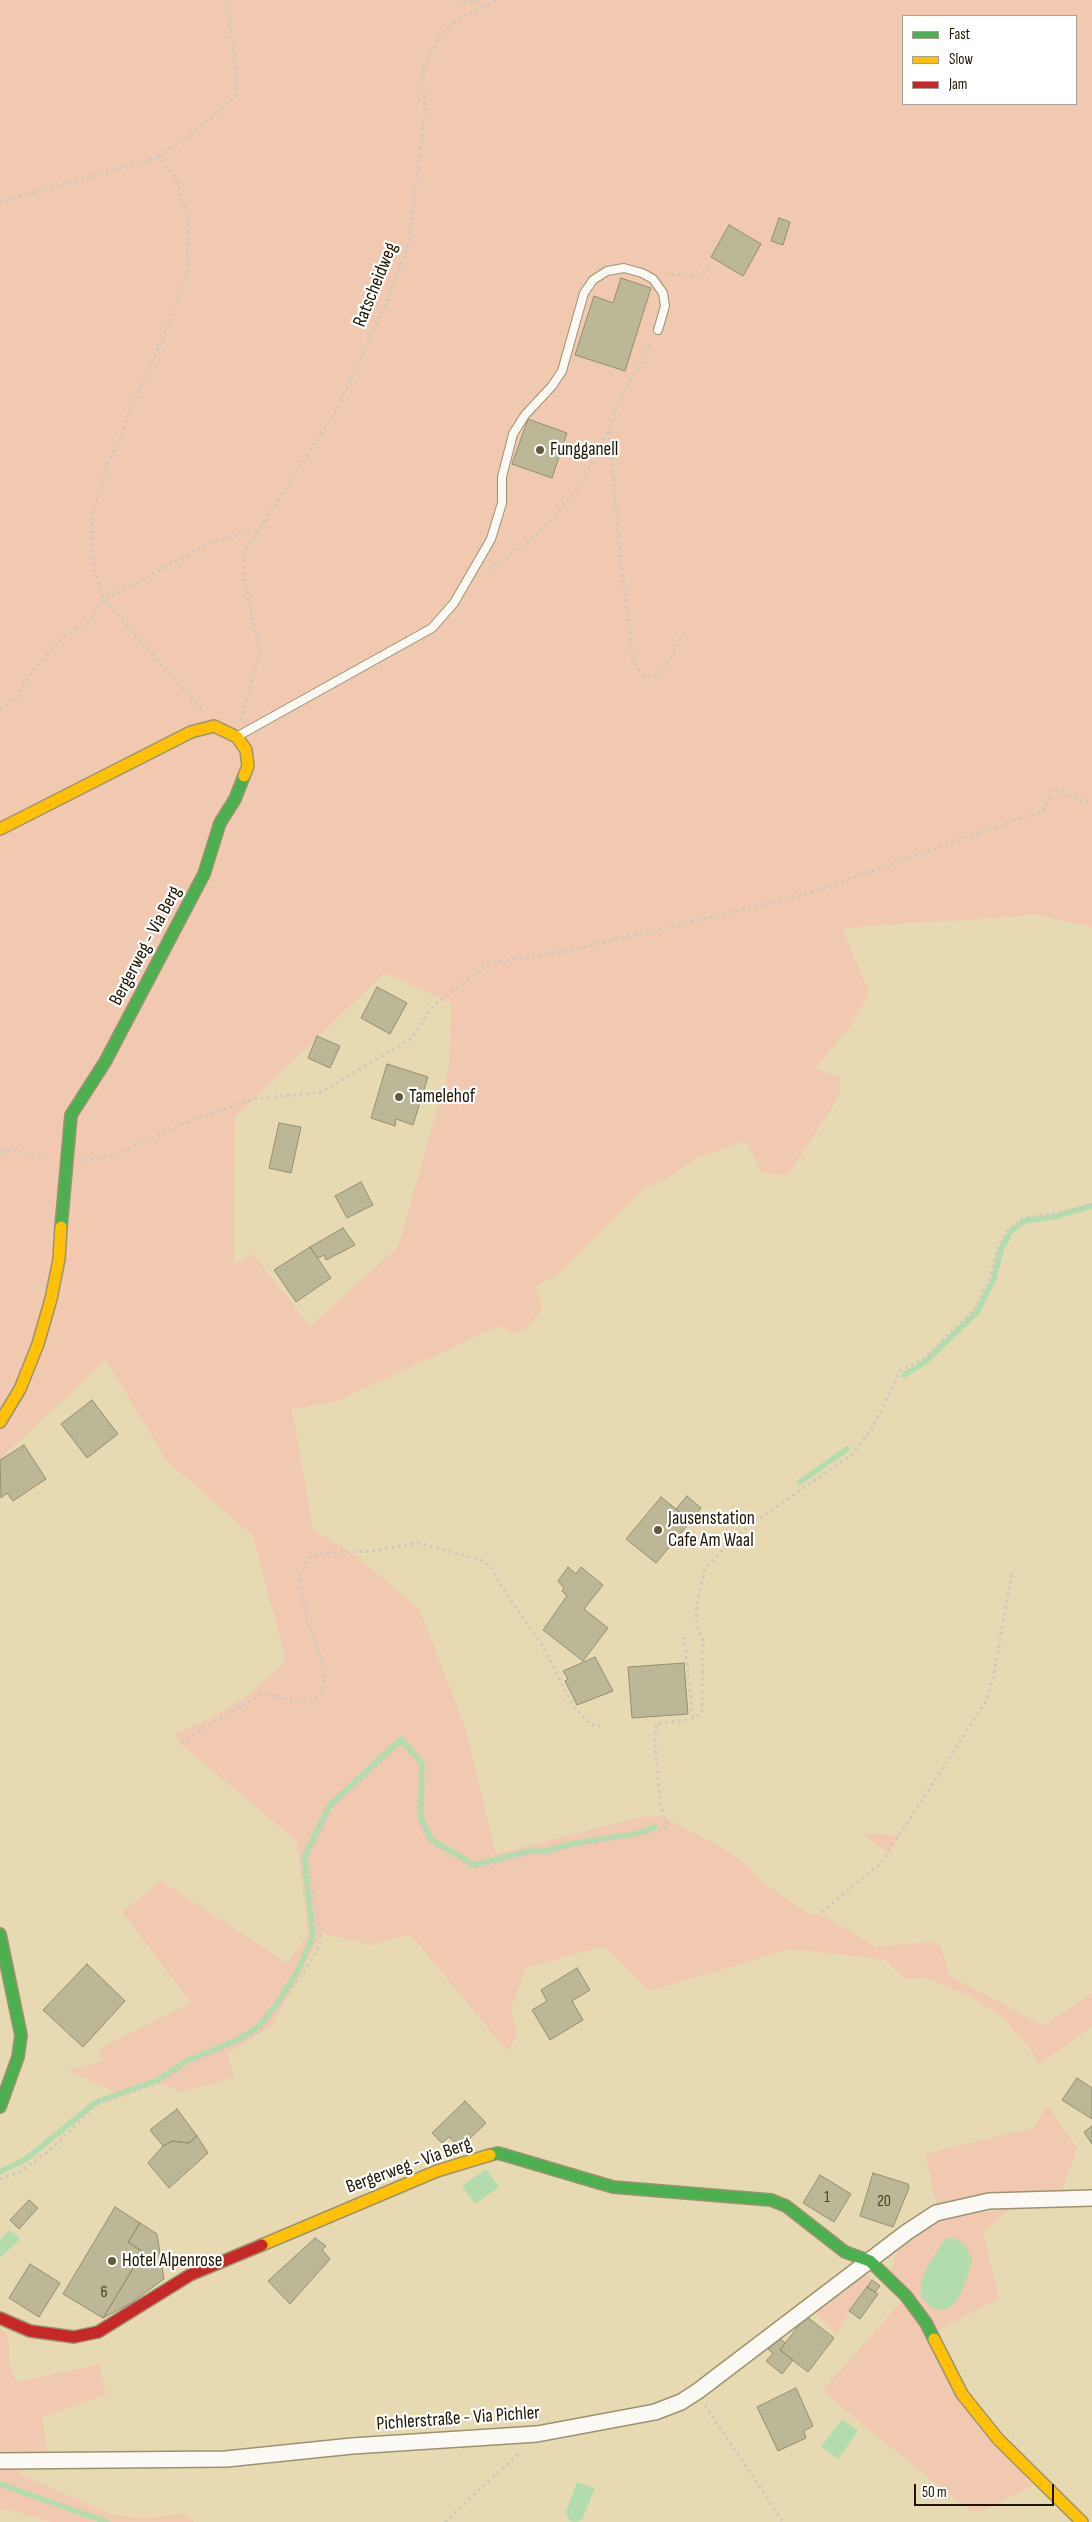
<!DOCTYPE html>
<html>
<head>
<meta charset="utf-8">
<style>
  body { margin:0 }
  #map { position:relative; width:1092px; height:2522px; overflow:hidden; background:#e7dab2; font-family:"Sofia Sans Condensed",sans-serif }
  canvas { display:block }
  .legend { position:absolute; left:902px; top:15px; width:175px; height:90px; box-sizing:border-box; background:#fff; border:1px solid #a5a199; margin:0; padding:6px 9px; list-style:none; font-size:15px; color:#1e1500 }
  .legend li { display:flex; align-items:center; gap:10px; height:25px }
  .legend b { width:25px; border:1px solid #a5a199 }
  .scale { position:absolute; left:914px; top:2484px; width:140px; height:22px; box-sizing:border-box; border:2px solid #1e1500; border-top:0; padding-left:6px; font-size:15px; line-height:18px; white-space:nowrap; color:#1e1500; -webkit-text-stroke:4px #fff; paint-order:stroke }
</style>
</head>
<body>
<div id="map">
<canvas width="1092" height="2522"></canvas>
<ul class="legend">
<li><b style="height:6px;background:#4caf50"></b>Fast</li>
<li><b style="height:6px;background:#ffc107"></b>Slow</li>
<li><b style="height:6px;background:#c62828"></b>Jam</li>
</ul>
<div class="scale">50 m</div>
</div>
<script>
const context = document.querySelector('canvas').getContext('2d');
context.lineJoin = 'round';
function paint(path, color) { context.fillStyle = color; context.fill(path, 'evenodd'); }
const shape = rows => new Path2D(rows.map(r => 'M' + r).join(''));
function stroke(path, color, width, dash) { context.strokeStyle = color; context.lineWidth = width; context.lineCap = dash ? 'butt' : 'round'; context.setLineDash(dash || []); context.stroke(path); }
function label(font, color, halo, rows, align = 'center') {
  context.font = font + ' "Sofia Sans Condensed",sans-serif'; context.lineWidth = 4.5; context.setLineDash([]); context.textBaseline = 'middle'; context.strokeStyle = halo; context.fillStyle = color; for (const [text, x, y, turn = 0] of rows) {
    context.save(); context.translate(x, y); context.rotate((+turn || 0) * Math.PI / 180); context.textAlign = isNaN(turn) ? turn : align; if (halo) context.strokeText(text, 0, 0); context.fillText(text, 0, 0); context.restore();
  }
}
paint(shape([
  [0,0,1092,0,1092,927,1036,915,842,928,869,992,850,1027,815,1068,840,1078,839,1097,788,1175,762,1173,746,1141,696,1158,666,1179,643,1189,558,1274,535,1287,543,1308,527,1328,514,1333,499,1326,335,1402,292,1409,313,1530,354,1554,420,1610,466,1729,496,1854,644,1816,664,1817,724,1849,751,1868,754,1876,807,1913,826,1917,876,1947,933,1942,941,1948,950,1976,1044,2026,1092,1993,1092,2027,1039,2064,1030,2049,1002,2017,973,1998,928,1978,906,1980,885,1960,791,1949,649,1991,604,1946,527,1967,511,2008,517,2036,507,2051,410,1934,372,1945,322,1933,272,2025,228,2053,234,2077,183,2092,159,2083,119,2094,68,2071,103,2061,100,2048,191,2003,122,1912,161,1881,287,1963,308,1934,297,1841,178,1742,174,1735,211,1718,246,1697,286,1661,253,1536,167,1461,106,1360,0,1459],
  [903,16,1076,16,1076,104,903,104],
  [384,973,451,1003,449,1067,398,1247,310,1326,253,1254,234,1263,235,1117],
  [862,1834,900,1835,888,1853],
  [1048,2106,1077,2148,1061,2194,937,2206,925,2154,1033,2128],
  [1010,2209,983,2231,999,2298,937,2331,964,2389,1032,2486,975,2514,864,2426,823,2390,901,2302,891,2270,898,2250,927,2226,960,2215],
  [864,2273,872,2280,849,2311,837,2334,815,2313],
  [0,2329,6,2332,9,2342,9,2364,17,2382,100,2364,106,2395,42,2417,47,2450,19,2474,113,2515,143,2518,183,2514,194,2522,53,2522,14,2511,0,2510]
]), '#f0c9b0');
paint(shape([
  [486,2169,499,2187,475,2204,462,2186],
  [9,2230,20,2239,0,2258,0,2240],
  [955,2238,966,2246,972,2260,968,2274,962,2292,954,2304,944,2310,932,2308,922,2298,921,2282,927,2267,945,2239],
  [842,2419,858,2431,838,2459,821,2447],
  [577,2482,595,2488,582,2520,573,2522,569,2520,566,2512]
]), '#b2dcae');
stroke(shape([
  [904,1375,925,1362,977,1312,994,1278,1001,1249,1011,1231,1025,1221,1057,1216,1092,1206],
  [800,1482,847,1449],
  [0,2172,26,2159,96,2102,158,2080,186,2061,233,2042,258,2027,276,2005,298,1970,313,1936,304,1857,329,1806,401,1739,422,1763,421,1818,431,1839,474,1865,529,1851,545,1851,575,1843,635,1834,655,1827],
  [0,2484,107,2522]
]), '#b2dcae', 5.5);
const building = shape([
  [779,218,790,222,783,245,771,241,779,218],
  [729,225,761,244,743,276,711,257,729,225],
  [621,278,651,288,625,371,575,355,594,296,613,303,621,278],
  [528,419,567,433,552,478,512,464,528,419],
  [377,987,407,1003,390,1034,361,1018,377,987],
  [317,1036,340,1046,330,1068,308,1058,317,1036],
  [387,1064,428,1077,413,1125,396,1119,395,1126,371,1118,387,1064],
  [279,1123,301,1127,291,1173,269,1168,279,1123],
  [361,1182,373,1205,347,1218,335,1196,361,1182],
  [343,1228,355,1245,326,1260,324,1255,318,1258,310,1247,343,1228],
  [310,1247,331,1278,296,1302,274,1270,310,1247],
  [92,1400,118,1434,87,1458,61,1424,92,1400],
  [24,1445,46,1479,13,1501,7,1493,1,1498,0,1460,24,1445],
  [687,1496,701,1508,691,1521,676,1509,687,1496],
  [661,1497,691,1521,656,1563,626,1539,661,1497],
  [568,1567,576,1574,581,1567,603,1585,584,1609,608,1628,583,1661,543,1630,567,1596,562,1591,564,1588,558,1581,568,1567],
  [595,1657,613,1691,577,1705,565,1681,568,1679,563,1671,595,1657],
  [684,1663,688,1714,632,1718,628,1667,684,1663],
  [87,1964,125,2001,83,2047,43,2010,87,1964],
  [577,1968,590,1990,572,2001,583,2020,550,2040,532,2010,547,2001,541,1990,577,1968],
  [1077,2078,1092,2088,1092,2119,1062,2100,1077,2078],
  [465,2101,486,2123,460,2148,449,2137,442,2143,432,2133,465,2101],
  [177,2109,197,2136,189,2143,172,2141,163,2146,150,2130,177,2109],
  [1092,2126,1092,2144,1084,2132,1092,2126],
  [197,2136,208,2153,169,2188,148,2163,163,2146,172,2141,189,2143,197,2136],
  [873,2173,908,2184,909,2188,893,2227,860,2216,873,2173],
  [820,2175,851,2194,834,2222,803,2203,820,2175],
  [29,2200,38,2208,19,2229,10,2220,29,2200],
  [115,2207,140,2223,128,2242,143,2252,103,2318,63,2294,115,2207],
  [140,2223,157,2234,164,2279,131,2303,103,2318,143,2252,128,2242,140,2223],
  [315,2238,326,2246,322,2250,330,2259,290,2304,268,2281,315,2238],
  [30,2264,60,2283,39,2317,9,2298,30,2264],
  [872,2280,880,2286,875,2292,867,2287,872,2280],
  [867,2287,878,2294,860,2319,849,2311,867,2287],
  [806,2316,834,2338,808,2372,780,2350,806,2316],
  [778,2337,785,2343,780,2350,793,2360,782,2374,766,2361,773,2353,768,2349,778,2337],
  [796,2388,813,2426,804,2431,806,2438,778,2451,757,2407,796,2388]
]);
paint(building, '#bcb797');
stroke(building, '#938f6e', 1);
const lane = shape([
  [238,736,432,628,454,603,491,539,502,503,502,477,513,434,525,415,552,386,562,371,584,293,593,280,607,271,624,268,642,273,653,279,663,293,665,306,658,330]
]);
const street = shape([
  [0,2461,226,2459,352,2446,537,2434,655,2412,681,2402,698,2391,907,2232,936,2213,989,2201,1092,2198]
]);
const fast = shape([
  [61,1227,71,1115,105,1062,204,874,220,823,235,799,244,776],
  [0,1934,21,2035,18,2057,0,2107],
  [490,2155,498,2153,613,2187,771,2200,786,2206,845,2252,870,2261,906,2296,926,2323,934,2339]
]);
const slow = shape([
  [0,829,191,732,214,726,237,737,246,750,248,766,244,776],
  [0,1422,20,1389,38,1344,51,1299,59,1259,61,1227],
  [262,2245,437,2171,490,2155],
  [934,2339,962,2394,998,2439,1082,2522]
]);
const jam = shape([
  [0,2318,30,2331,74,2337,98,2332,190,2275,262,2245]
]);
stroke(lane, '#9c9272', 10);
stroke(street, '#9c9272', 18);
stroke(fast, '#9c9272', 14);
stroke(slow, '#9c9272', 14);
stroke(jam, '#9c9272', 14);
stroke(shape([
  [458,0,467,3,483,0],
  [159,157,199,128,235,96,237,78,229,16,230,0],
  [0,202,159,157,174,175,188,216,187,274,174,313,129,413,121,438,108,462,91,519,94,568,104,600,202,710],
  [665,274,701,275,711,265],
  [609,425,619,547,633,660,639,671,645,676,654,678,661,673,686,630],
  [489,569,526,544,550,522,581,485,603,441,617,406,652,341],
  [0,709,17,696,32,672,64,636,88,623,104,600,210,543,259,529],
  [241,720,260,651,244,580,245,552,336,411,386,304,408,247,425,111,423,72,439,36,461,17,498,0],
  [0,1152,16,1150,46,1158],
  [84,1160,109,1157,193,1120,254,1099,321,1092,411,1039,434,1005,490,963,572,950,807,894,1044,810,1053,789,1092,804],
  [684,1637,693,1718],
  [181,1742,263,1693,298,1701,312,1701,322,1693,325,1678,319,1652,307,1621,301,1589,300,1575,305,1563,312,1556,322,1553,371,1551,419,1543,483,1561,492,1569,501,1586,542,1645,572,1704,590,1724,600,1726],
  [822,1912,882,1862,986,1701,993,1679,1012,1573],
  [0,2179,19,2172,49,2151,97,2104,159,2083,187,2064,235,2044,260,2031,303,1973,315,1954,321,1939,308,1858,332,1808,401,1744,419,1764,418,1818,428,1841,474,1868,530,1854,546,1854,575,1846,664,1830,668,1824,664,1817,660,1800,655,1746,656,1724,693,1719,702,1712,703,1640,697,1627,696,1607,705,1569,731,1541,753,1523,851,1455,872,1429,900,1371,924,1358,974,1310,990,1278,997,1249,1008,1229,1023,1218,1057,1213,1092,1204],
  [705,2405,783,2522],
  [445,2522,520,2452]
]), '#cdc9bd', 3, [2.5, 4]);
stroke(lane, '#fbf9f3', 8);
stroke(street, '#fbf9f3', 15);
stroke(fast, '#4caf50', 11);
stroke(slow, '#ffc107', 11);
stroke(jam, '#c62828', 11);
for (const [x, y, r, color] of [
  [540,450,5,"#645a3e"],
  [399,1097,5,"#645a3e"],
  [658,1530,5,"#645a3e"],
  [112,2261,5,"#645a3e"]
]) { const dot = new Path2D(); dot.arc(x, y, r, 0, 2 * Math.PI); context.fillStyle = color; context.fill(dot); stroke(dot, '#fff', 2); }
label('16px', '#463e26', null, [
  ["1",827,2198],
  ["20",884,2202],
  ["6",104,2293]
]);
label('19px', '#1e1500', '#fff', [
  ["Ratscheidweg",376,285,-68],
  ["Bergerweg - Via Berg",146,946,-62],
  ["Bergerweg - Via Berg",409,2166,-20],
  ["Pichlerstraße - Via Pichler",458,2419,-4]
]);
label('19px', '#1e1500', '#fff', [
  ["Fungganell",550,450],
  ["Tamelehof",409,1097],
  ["Jausenstation",668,1519],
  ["Cafe Am Waal",668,1541],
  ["Hotel Alpenrose",122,2261]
], 'left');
</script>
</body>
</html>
